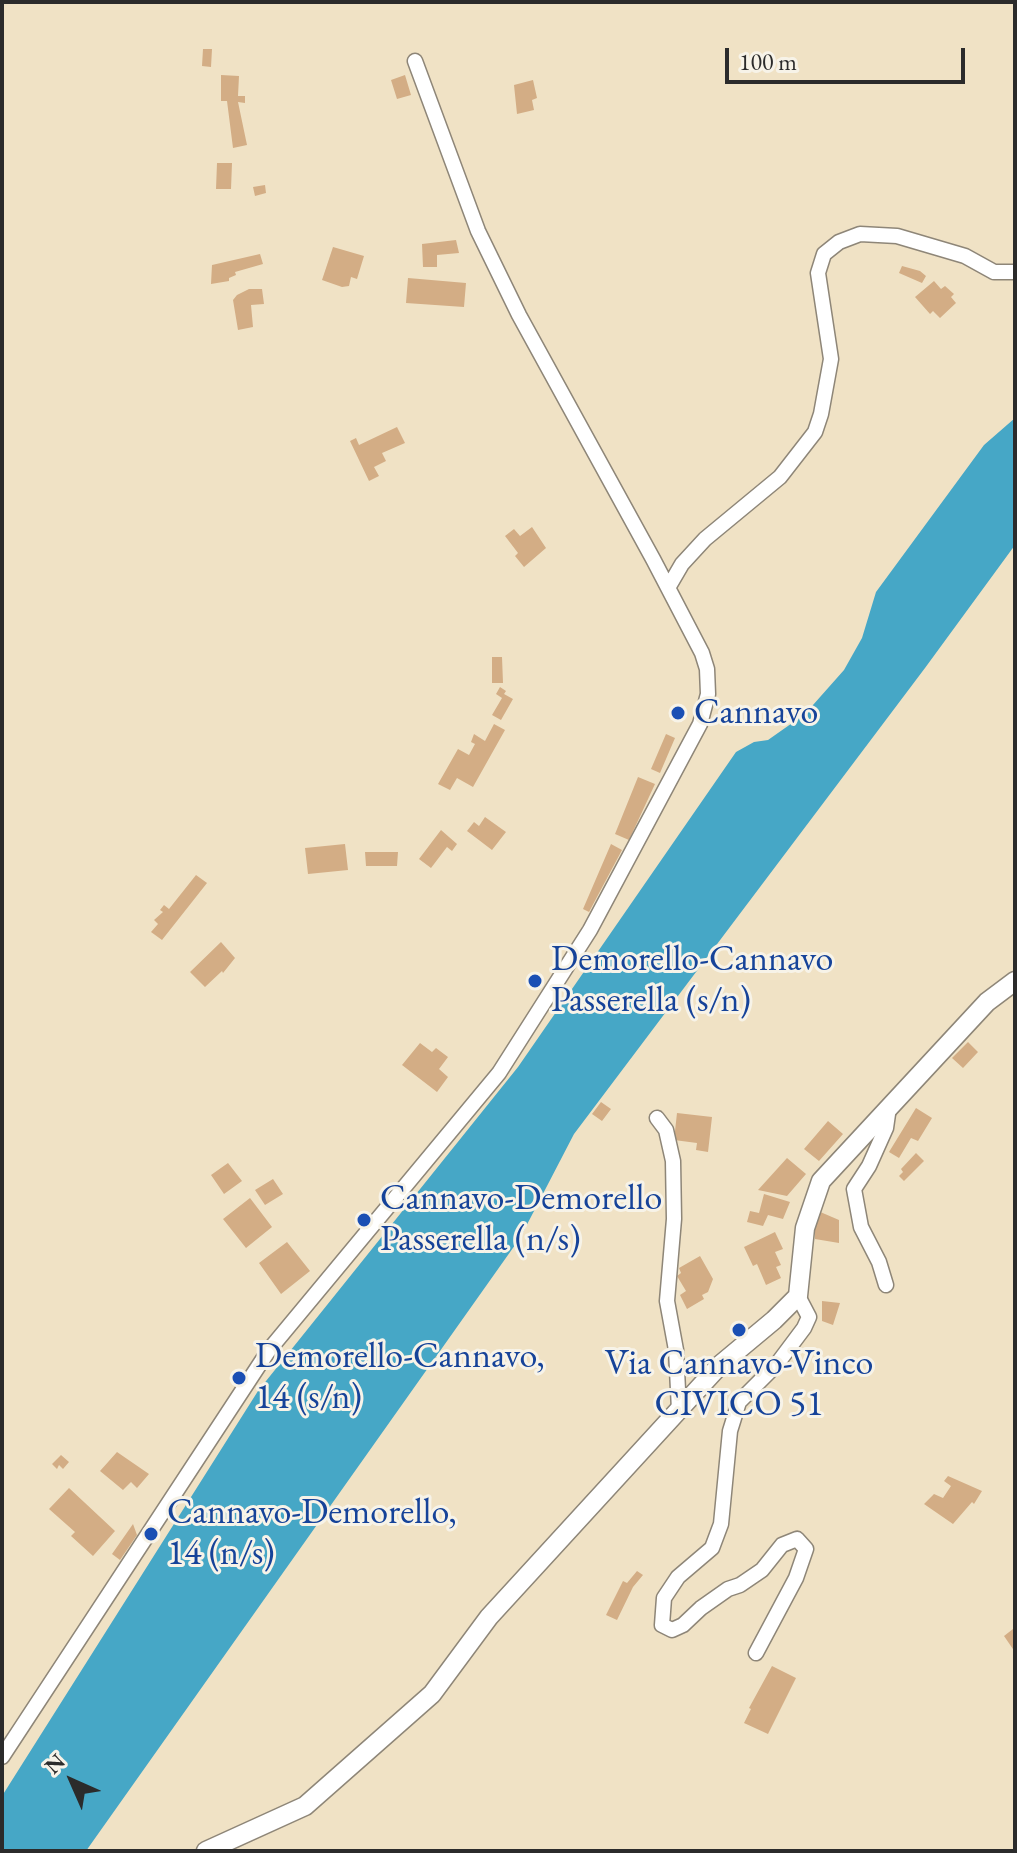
<!DOCTYPE html>
<html>
<head>
<meta charset="utf-8">
<style>
  body { margin:0 }
  #map { position:relative; width:1017px; height:1853px; overflow:hidden; background:#f0e2c5; font-family:"EB Garamond",serif }
  canvas { display:block }
  .frame { position:absolute; inset:0; border:4px solid #2b2b2b; pointer-events:none }
  .north { position:absolute; left:32px; top:1741px; width:80px; height:80px; -webkit-text-stroke:6px #f7f3e8; paint-order:stroke; rotate:315deg; font-size:22px; font-weight:700; line-height:32px; text-align:center; color:#2b2b2b }
  .north::after { content:''; display:block; margin:auto; width:28px; height:36px; background:#2b2b2b; clip-path:polygon(50% 0,100% 100%,50% 72%,0 100%) }
  .scale { position:absolute; left:725px; top:48px; width:240px; height:36px; box-sizing:border-box; border:4px solid #2b2b2b; border-top:0; padding-left:10px; font-size:24px; line-height:28px; white-space:nowrap; color:#2b2b2b; -webkit-text-stroke:6px #f7f3e8; paint-order:stroke }
</style>
</head>
<body>
<div id="map">
<canvas width="1017" height="1853"></canvas>
<div class="frame"></div>
<div class="north">N</div>
<div class="scale">100 m</div>
</div>
<script>
const context = document.querySelector('canvas').getContext('2d');
context.lineJoin = 'round';
function paint(path, color) { context.fillStyle = color; context.fill(path, 'evenodd'); }
const shape = rows => new Path2D(rows.map(r => 'M' + r).join(''));
function stroke(path, color, width, dash) { context.strokeStyle = color; context.lineWidth = width; context.lineCap = dash ? 'butt' : 'round'; context.setLineDash(dash || []); context.stroke(path); }
function label(font, color, halo, rows, align = 'center') {
  context.font = font + ' "EB Garamond",serif'; context.lineWidth = 6; context.setLineDash([]); context.textBaseline = 'middle'; context.strokeStyle = halo; context.fillStyle = color; for (const [text, x, y, turn = 0] of rows) {
    context.save(); context.translate(x, y); context.rotate((+turn || 0) * Math.PI / 180); context.textAlign = isNaN(turn) ? turn : align; if (halo) context.strokeText(text, 0, 0); context.fillText(text, 0, 0); context.restore();
  }
}
paint(shape([
  [1015,418,1015,545,925,668,574,1134,520,1238,86,1851,2,1851,2,1796,258,1391,518,1067,736,752,754,742,768,740,805,714,844,670,862,638,876,592,984,445]
]), '#46a7c6');
paint(shape([
  [203,49,212,49,211,67,202,66],
  [221,75,239,76,238,96,245,96,245,103,238,102,247,145,233,148,227,101,221,101],
  [405,75,411,95,397,99,391,80],
  [533,80,537,98,532,100,534,110,517,114,514,85],
  [217,163,232,163,231,189,216,189],
  [265,185,266,193,255,196,253,187],
  [456,240,459,253,437,255,437,267,423,267,422,244],
  [333,247,364,256,357,279,351,277,349,286,342,287,322,280],
  [260,254,263,264,235,272,236,275,229,278,229,281,211,284,212,265],
  [902,266,920,271,926,276,922,283,899,273],
  [408,278,466,283,464,307,406,303],
  [934,281,941,289,945,286,954,294,951,297,956,303,940,318,933,311,930,314,915,297],
  [249,289,262,289,264,304,251,305,253,327,238,330,233,300,237,295],
  [397,427,405,443,382,453,386,461,374,467,379,476,369,481,350,441,356,438,359,445],
  [532,527,546,548,524,567,515,556,518,553,505,536,514,529,520,536],
  [492,657,502,657,503,683,492,683],
  [500,687,506,691,504,694,513,699,501,720,492,715,502,698,496,694],
  [494,724,505,730,473,787,457,778,450,790,438,784,458,749,469,755,475,744,471,742,474,734,485,741],
  [666,734,675,738,660,773,651,769],
  [638,777,655,784,629,840,615,834],
  [485,817,506,832,492,850,467,831,474,822,479,826],
  [441,830,457,844,452,851,447,847,431,868,419,859],
  [345,844,348,870,308,874,305,848],
  [611,844,622,850,589,912,583,909],
  [365,852,398,852,397,866,366,866],
  [196,875,207,883,162,940,151,932,158,924,154,920,163,912,160,910,164,905,169,909],
  [221,942,235,958,223,973,222,971,205,987,190,972],
  [968,1042,978,1052,963,1068,952,1058],
  [420,1043,432,1052,436,1048,448,1057,439,1069,448,1077,437,1092,402,1065],
  [601,1102,611,1109,602,1121,592,1114],
  [916,1108,932,1118,918,1141,911,1138,899,1158,889,1152],
  [677,1113,712,1117,708,1152,696,1150,697,1143,674,1140],
  [828,1121,843,1134,819,1161,804,1149],
  [916,1153,924,1161,904,1181,899,1176,903,1172,901,1169],
  [787,1158,806,1174,787,1196,758,1190],
  [228,1163,242,1181,224,1194,211,1175],
  [273,1179,283,1194,265,1205,255,1190],
  [764,1194,790,1202,783,1219,768,1215,763,1226,747,1222,750,1211,759,1213],
  [250,1198,272,1227,246,1248,223,1219],
  [818,1211,839,1220,839,1243,815,1239,814,1222],
  [775,1232,783,1249,775,1252,781,1265,776,1267,781,1278,766,1285,757,1264,753,1266,744,1247],
  [287,1242,310,1271,281,1294,259,1263],
  [700,1256,713,1279,708,1292,702,1295,704,1299,687,1309,680,1295,686,1291,677,1276,681,1273,679,1268],
  [822,1301,840,1303,833,1325,822,1321],
  [117,1452,149,1474,137,1488,131,1482,123,1490,100,1471],
  [61,1455,69,1462,63,1469,59,1465,57,1469,52,1464],
  [948,1476,982,1491,974,1504,972,1502,953,1524,924,1504,934,1494,943,1498,951,1486,944,1481],
  [69,1488,115,1531,93,1556,71,1536,75,1532,49,1509],
  [133,1524,137,1535,120,1560,112,1554],
  [637,1571,643,1575,633,1587,617,1620,606,1615,623,1581,627,1583],
  [1013,1629,1015,1631,1015,1652,1004,1636],
  [772,1666,796,1678,768,1734,744,1723,751,1709,749,1708]
]), '#d3ad85');
const minor = shape([
  [668,588,682,564,705,539,780,477,815,432,821,414,831,359,818,273,824,254,839,242,860,234,897,236,965,256,994,272,1015,272],
  [657,1118,666,1130,673,1161,674,1219,667,1301,676,1350,679,1410],
  [886,1285,879,1262,861,1227,854,1189,869,1166,886,1128,889,1107],
  [756,1653,796,1578,806,1549,797,1539,782,1545,762,1570,740,1585,728,1589,701,1608,683,1625,672,1630,662,1625,664,1598,678,1577,712,1548,721,1524,730,1431,739,1402,777,1364,804,1328,809,1317,798,1296],
  [2,1757,269,1350,499,1073,590,930,700,724,708,694,707,669,702,653,653,559,519,315,478,231,415,61]
]);
const tertiary = shape([
  [206,1851,305,1806,432,1694,489,1617,720,1365,774,1320,798,1296,805,1228,821,1181,987,1002,1015,981]
]);
stroke(minor, '#8e8678', 17);
stroke(tertiary, '#8e8678', 21);
stroke(minor, '#fff', 14);
stroke(tertiary, '#fff', 18);
for (const [x, y, r, color] of [
  [678,713,8,"#1a4fb4"],
  [535,981,8,"#1a4fb4"],
  [364,1220,8,"#1a4fb4"],
  [739,1330,8,"#1a4fb4"],
  [239,1378,8,"#1a4fb4"],
  [151,1534,8,"#1a4fb4"]
]) { const dot = new Path2D(); dot.arc(x, y, r, 0, 2 * Math.PI); context.fillStyle = color; context.fill(dot); stroke(dot, '#f7f3e8', 3); }
label('36px', '#164399', '#f7f3e8', [
  ["Cannavo",694,713],
  ["Demorello-Cannavo",551,960],
  ["Passerella (s/n)",551,1001],
  ["Cannavo-Demorello",380,1199],
  ["Passerella (n/s)",380,1240],
  ["Demorello-Cannavo,",255,1357],
  ["14 (s/n)",255,1398],
  ["Via Cannavo-Vinco",739,1364,"center"],
  ["CIVICO 51",739,1405,"center"],
  ["Cannavo-Demorello,",167,1513],
  ["14 (n/s)",167,1554]
], 'left');
</script>
</body>
</html>
